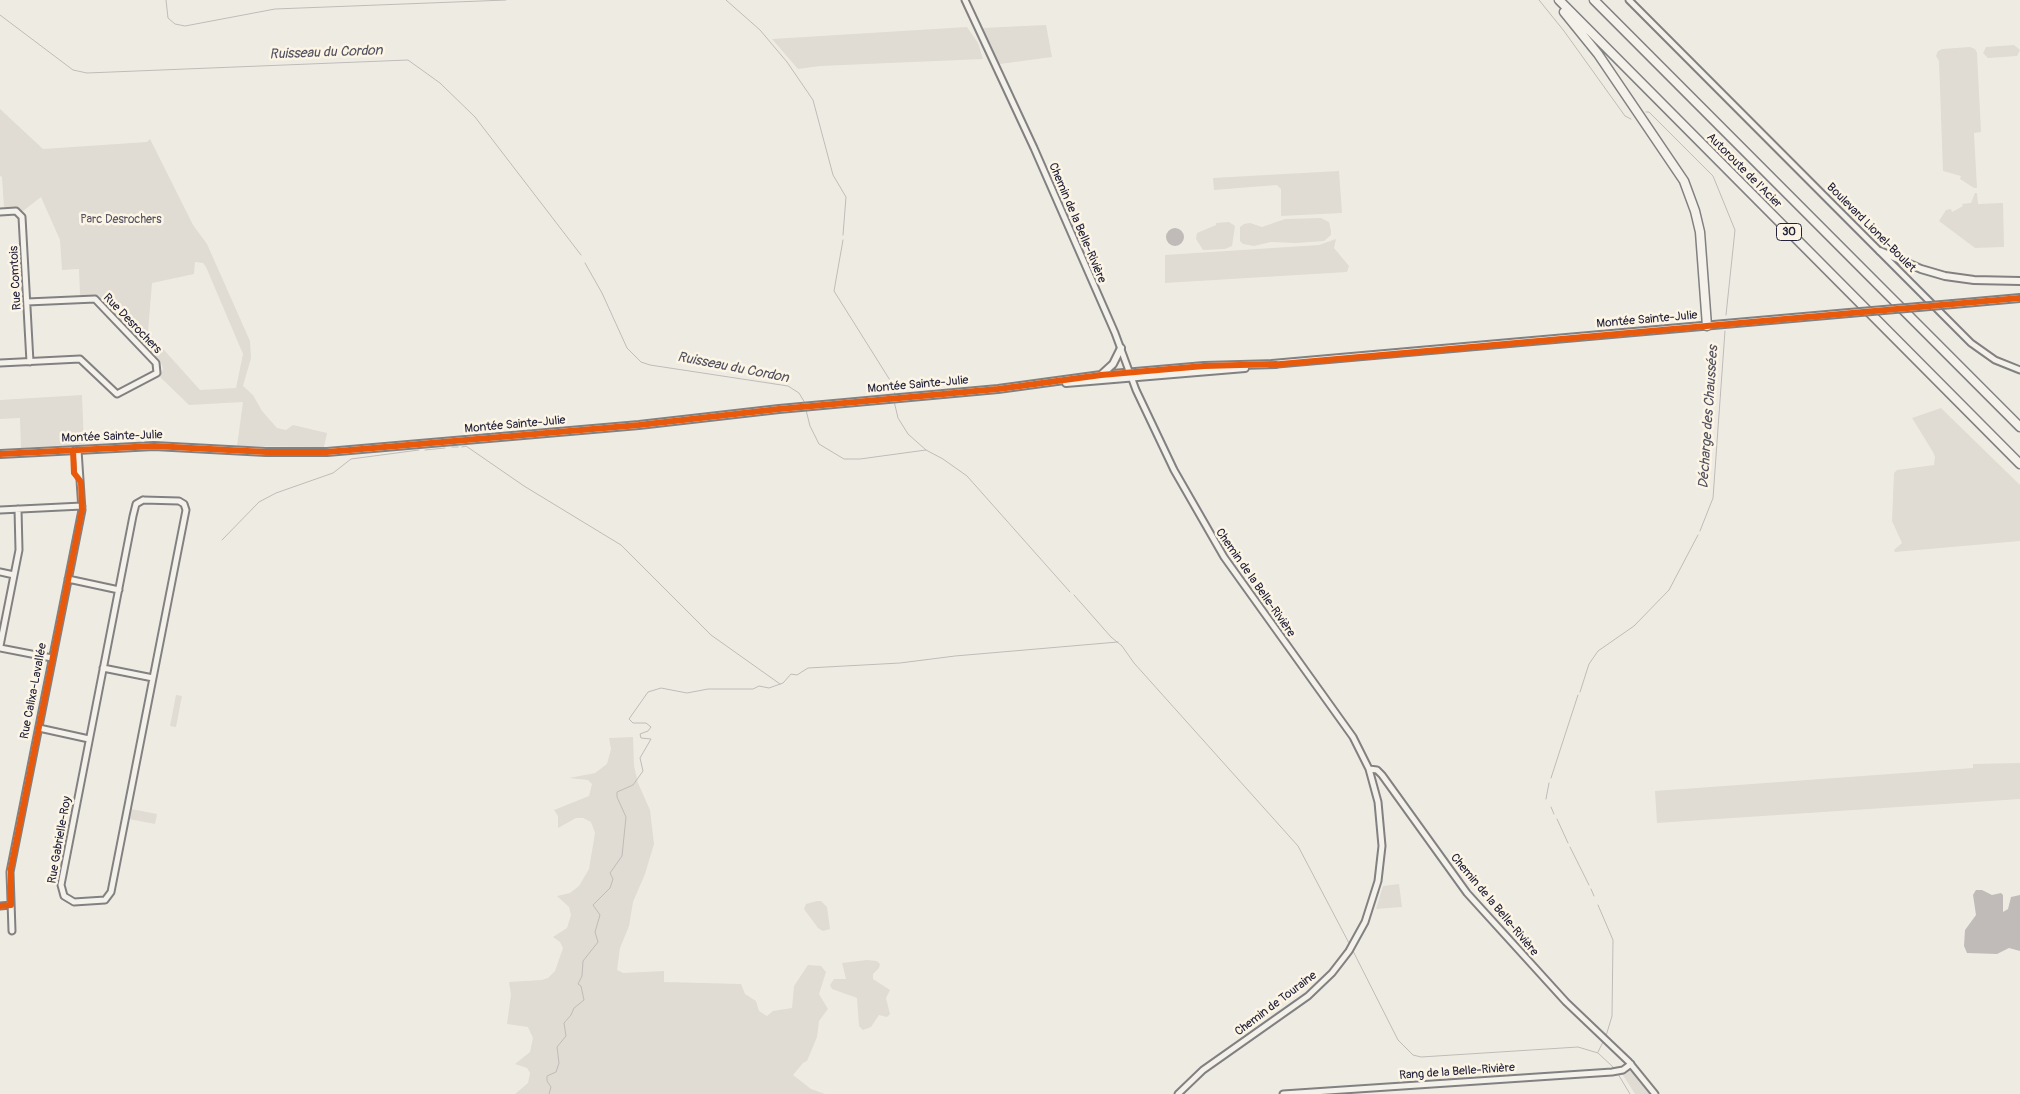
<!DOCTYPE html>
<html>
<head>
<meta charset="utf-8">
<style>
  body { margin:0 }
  canvas { display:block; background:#eeebe3 }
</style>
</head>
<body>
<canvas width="2020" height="1094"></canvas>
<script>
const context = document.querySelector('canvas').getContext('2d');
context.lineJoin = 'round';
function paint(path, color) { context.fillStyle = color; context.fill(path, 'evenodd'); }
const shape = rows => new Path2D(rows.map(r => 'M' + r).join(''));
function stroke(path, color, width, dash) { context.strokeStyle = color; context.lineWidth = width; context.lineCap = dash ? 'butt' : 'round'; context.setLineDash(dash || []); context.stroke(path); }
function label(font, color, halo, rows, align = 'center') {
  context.font = font + ' Pangolin,sans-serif'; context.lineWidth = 5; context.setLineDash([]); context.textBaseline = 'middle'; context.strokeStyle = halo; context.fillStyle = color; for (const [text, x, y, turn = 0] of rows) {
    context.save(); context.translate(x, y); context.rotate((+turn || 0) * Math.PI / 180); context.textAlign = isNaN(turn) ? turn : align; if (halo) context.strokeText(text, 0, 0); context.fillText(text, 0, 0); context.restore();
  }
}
paint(shape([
  [1046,25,1052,57,1000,64,982,28],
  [967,27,978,43,983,59,820,66,798,69,772,39],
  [2014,45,2020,50,2017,56,1988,58,1983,53,1986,47],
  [1970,47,1975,49,1977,53,1981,132,1974,133,1977,188,1974,188,1960,179,1961,176,1943,171,1939,61,1936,56,1938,51,1942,49],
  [0,109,43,149,147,142,150,139,193,225,207,244,250,341,251,358,243,386,253,395,262,411,277,428,286,430,293,425,327,433,324,447,237,446,243,402,189,405,160,377,163,369,161,362,100,298,94,295,80,295,79,269,62,270,60,240,41,197,23,211,15,207,4,207,2,177,0,176],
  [195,262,203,263,206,267,243,354,236,388,200,390,148,332,152,283,194,274],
  [1339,171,1342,213,1281,216,1281,189,1277,185,1214,190,1213,178],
  [1975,193,1977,193,1978,204,2003,203,2004,247,1975,248,1939,221,1946,210,1951,209,1952,212,1963,206,1962,204,1971,203],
  [1321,218,1329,222,1331,231,1331,235,1324,241,1296,243,1271,242,1254,246,1243,244,1240,241,1240,227,1244,224,1250,223,1262,227,1285,219],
  [1229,222,1235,226,1232,246,1225,249,1203,250,1196,239,1197,233,1216,225,1216,223],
  [1336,239,1334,248,1349,266,1347,272,1165,283,1165,255,1319,245],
  [82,395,84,444,21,448,20,418,0,419,0,400],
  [1941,408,2020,485,2020,541,1895,552,1894,550,1902,543,1892,521,1894,473,1897,470,1934,465,1935,457,1933,452,1912,418],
  [176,695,182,696,176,727,170,726],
  [633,737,634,766,638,783,650,810,654,844,645,874,633,902,629,926,620,948,617,970,623,973,664,971,664,982,741,984,745,994,756,1001,759,1011,767,1016,773,1011,792,1008,794,986,808,965,821,966,826,972,819,994,828,1009,819,1021,817,1037,807,1061,803,1063,793,1075,811,1089,825,1094,515,1094,528,1083,530,1073,527,1068,515,1064,530,1052,533,1038,528,1027,507,1024,511,995,509,982,542,980,548,978,555,971,563,948,560,942,553,937,567,928,571,915,569,907,557,896,570,893,579,886,589,869,595,833,591,822,583,818,576,818,558,828,558,816,554,810,589,796,592,784,588,780,569,778,595,773,607,764,611,749,609,738],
  [2020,763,2020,799,1657,823,1655,791,1973,768,1973,764],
  [131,809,157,814,155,824,129,819],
  [1399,884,1402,907,1376,909,1383,886],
  [817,901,821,901,827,907,830,929,823,931,818,928,804,909,806,904],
  [867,960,877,961,880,964,879,968,873,974,873,979,890,990,886,998,890,1014,887,1017,879,1015,871,1027,863,1030,859,1026,857,998,832,989,830,985,834,979,846,979,842,963],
  [1630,1071,1635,1071,1652,1094,1635,1094,1621,1072]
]), '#e0dcd3');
paint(shape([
  '1166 237a9 9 0 1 1 18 0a9 9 0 1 1-18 0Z',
  [1976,890,1982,890,1992,895,2001,893,2003,895,2003,912,2008,909,2011,897,2020,895,2020,951,2009,948,1997,954,1967,953,1964,946,1965,930,1976,915,1973,895]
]), '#c0bbb8');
stroke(shape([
  [166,0,168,18,175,24,185,26,275,9,506,0],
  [726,0,760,30,787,62,813,100,833,175,846,197,843,235],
  [1539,0,1564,31,1625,116,1631,119],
  [0,15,73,70,87,73,408,60,440,83,475,117,581,255],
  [1646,112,1649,112,1713,176,1735,230,1726,315],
  [843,240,834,291,893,385,895,395],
  [585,263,602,293,627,348,641,362,650,365,788,386,799,393,805,403],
  [894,401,898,418,908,434,926,450,943,459,967,476,1070,592],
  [806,410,810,426,819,444,844,459,860,459,926,450],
  [452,447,458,447],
  [462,447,466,446,524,486,621,545,711,635,780,684],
  [425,450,445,448],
  [1700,531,1713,498,1725,331],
  [222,540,259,502,276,493,333,473,351,459,419,450],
  [1074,595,1111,637,1122,646,1134,663,1298,846,1350,945],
  [1580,692,1589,664,1598,651,1634,626,1669,590,1698,535],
  [1551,778,1578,695],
  [1546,799,1549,783],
  [1551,807,1554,814],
  [1557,819,1568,843],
  [1570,847,1589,885],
  [1591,889,1594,896],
  [1598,905,1613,940,1612,1016,1606,1036],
  [1352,949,1398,1040,1413,1055,1421,1057,1578,1047,1598,1053,1613,1067],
  [1598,1052,1603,1042],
  [1618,1074,1630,1094],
  [549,1094,551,1087,547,1081,547,1076,556,1072,559,1063,557,1047,566,1036,564,1023,571,1015,574,1008,584,1000,581,986,578,984,582,976,583,961,598,942,595,932,600,915,593,905,610,888,613,879,610,873,622,856,626,817,617,797,617,792,633,785,643,771,640,758,651,739,641,738,640,734,648,731,651,727,646,723,633,723,629,719,648,692,661,688,687,693,708,689,753,689,759,686,769,688,783,683,791,674,797,675,808,668,900,663,955,656,1118,642]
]), '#c0bbb8', 1);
const minor = shape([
  [965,0,1034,148,1115,333,1136,390,1174,470,1224,557,1353,737,1369,769,1378,802,1382,846,1378,881,1365,922,1349,951,1332,973,1308,996,1203,1070,1178,1094],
  [1629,0,1971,343,1995,360,2020,370],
  [0,212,16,211,22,217,30,362],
  [0,363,80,359,117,394,157,373,156,363,95,299,27,302],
  [143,500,179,501,184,504,186,510,111,892,105,900,74,902,64,896,61,885,133,516,136,504,143,500],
  [0,510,82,506],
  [0,572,14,575],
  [68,579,119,590],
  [0,646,19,550,18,509],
  [0,648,52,658],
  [103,668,153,678],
  [39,728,89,739],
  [1369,769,1377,770,1382,775,1467,893,1566,1002,1629,1062,1655,1094],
  [0,906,11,905],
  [12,931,10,872,82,510,78,450],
  [1283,1094,1612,1072,1623,1070,1631,1064]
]);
const major = shape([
  [1880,251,1921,269,1945,276,1974,280,2020,281],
  [1953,304,2020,298],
  [1272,364,1849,313],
  [1101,375,1113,364,1121,348],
  [1066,383,1245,368],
  [0,454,154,446,266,452,327,452,639,425,779,409,998,389,1101,375,1204,366,1276,364]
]);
const highway = shape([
  [1559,0,2020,464],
  [1594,0,2020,427],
  [1564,12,1598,54,1684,181,1695,211,1700,232,1707,326]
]);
stroke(minor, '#828182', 9);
stroke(major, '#828182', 10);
stroke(highway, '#828182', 11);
stroke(minor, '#f4f1eb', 5);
stroke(major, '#f4f1eb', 6);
stroke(highway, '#f4f1eb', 8);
const majorBridge = shape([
  [1849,313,1953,304]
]);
stroke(majorBridge, '#828182', 10, []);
stroke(majorBridge, '#f4f1eb', 6);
stroke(shape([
  [1270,365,2020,298],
  [0,454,154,446,266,452,327,452,639,425,779,409,998,389,1101,375,1204,366,1276,364],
  [0,906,11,905,11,868,82,510,81,482,74,473,73,450]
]), '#e8590c', 6);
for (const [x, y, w] of [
  [1789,232,25]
]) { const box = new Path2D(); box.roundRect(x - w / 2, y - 8.5, w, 17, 4); context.fillStyle = '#fcf5e5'; context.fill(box); stroke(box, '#22223b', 1); }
label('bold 11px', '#22223b', null, [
  ["30",1789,232]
]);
label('12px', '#22223b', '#fcf5e5', [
  ["Autoroute de l'Acier",1744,171,45],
  ["Chemin de la Belle-Rivière",1077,223,67],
  ["Boulevard Lionel-Boulet",1871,228,45],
  ["Rue Comtois",16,278,-93],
  ["Montée Sainte-Julie",1647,320,-5],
  ["Rue Desrochers",132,324,46],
  ["Montée Sainte-Julie",918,385,-5],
  ["Montée Sainte-Julie",515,425,-5],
  ["Montée Sainte-Julie",112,437,-2],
  ["Chemin de la Belle-Rivière",1255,583,55],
  ["Rue Calixa-Lavallée",34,691,-79],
  ["Rue Gabrielle-Roy",60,840,-80],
  ["Chemin de la Belle-Rivière",1494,905,50],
  ["Chemin de Touraine",1276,1004,-37],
  ["Rang de la Belle-Rivière",1457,1072,-4]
]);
label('12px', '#575665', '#fcf5e5', [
  ["Parc Desrochers",121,220]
]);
label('italic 14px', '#525160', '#fcf5e5', [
  ["Ruisseau du Cordon",326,53,-2],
  ["Ruisseau du Cordon",733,368,11],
  ["Décharge des Chaussées",1709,417,-86]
]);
</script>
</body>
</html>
